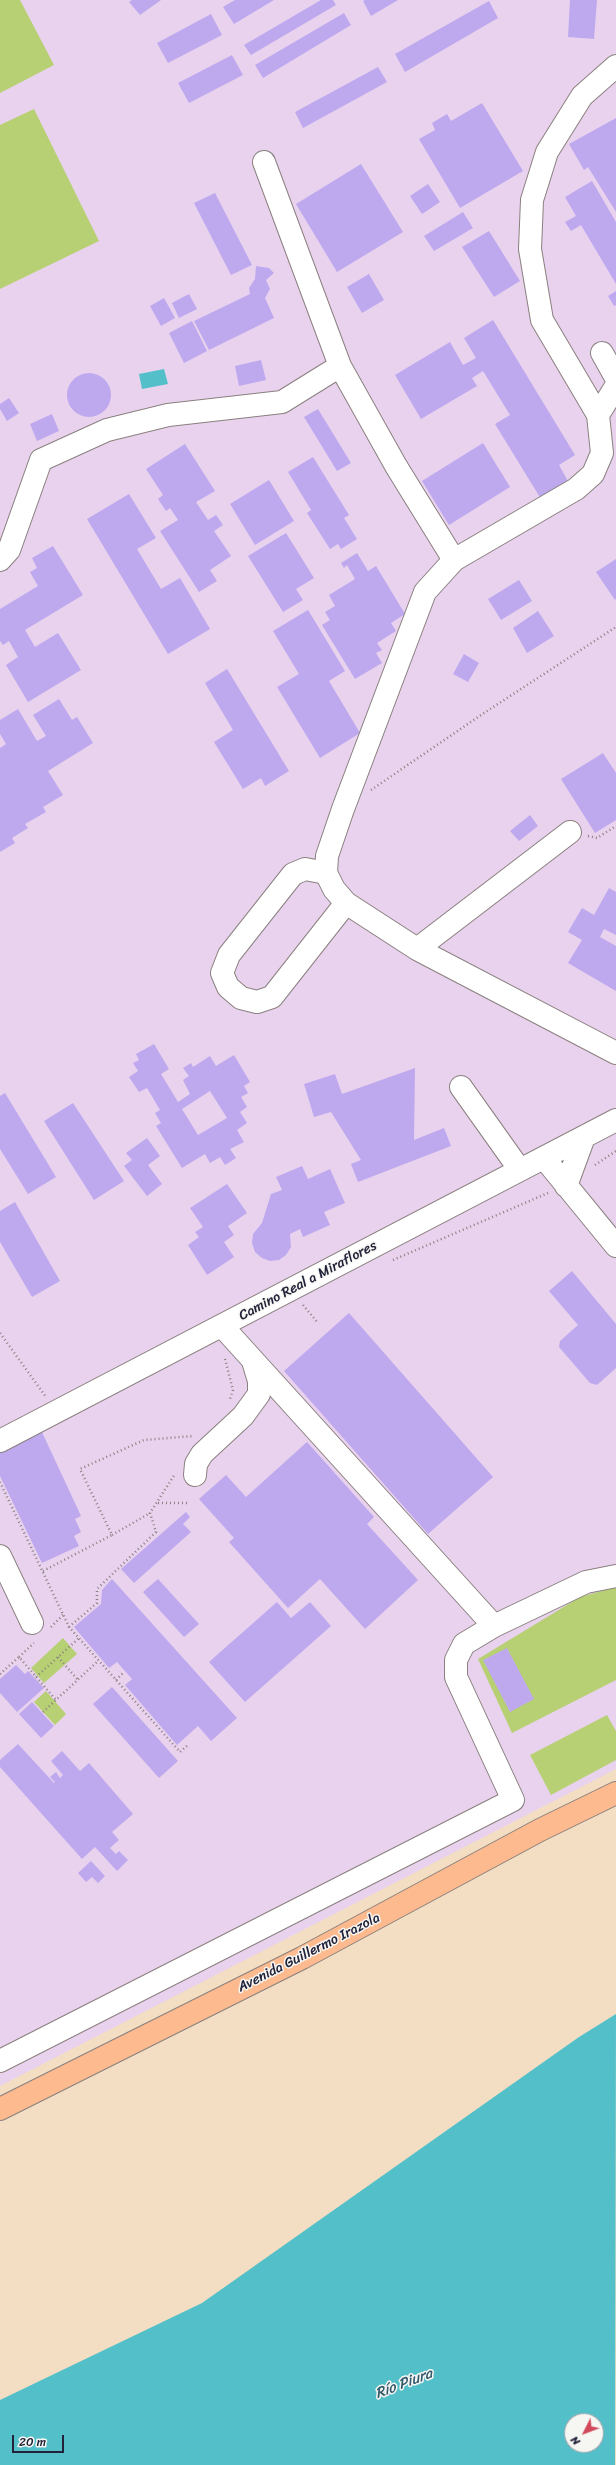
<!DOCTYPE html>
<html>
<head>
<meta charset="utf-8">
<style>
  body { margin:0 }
  #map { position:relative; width:616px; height:2465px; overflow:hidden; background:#f3dec3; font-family:Sriracha,sans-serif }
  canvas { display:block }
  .north { position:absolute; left:564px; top:2413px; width:40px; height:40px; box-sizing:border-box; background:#f6f6f2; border:1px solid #a1a1a9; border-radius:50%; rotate:228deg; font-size:11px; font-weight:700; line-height:16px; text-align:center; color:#22223b }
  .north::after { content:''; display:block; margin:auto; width:14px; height:18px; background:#d1495b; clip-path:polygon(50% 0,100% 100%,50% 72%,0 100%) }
  .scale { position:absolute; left:12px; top:2435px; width:52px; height:18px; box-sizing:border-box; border:2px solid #22223b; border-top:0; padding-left:5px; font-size:12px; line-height:14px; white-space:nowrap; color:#22223b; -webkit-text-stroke:3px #f6f6f2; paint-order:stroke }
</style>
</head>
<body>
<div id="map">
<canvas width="616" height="2465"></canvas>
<div class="north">N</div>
<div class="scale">20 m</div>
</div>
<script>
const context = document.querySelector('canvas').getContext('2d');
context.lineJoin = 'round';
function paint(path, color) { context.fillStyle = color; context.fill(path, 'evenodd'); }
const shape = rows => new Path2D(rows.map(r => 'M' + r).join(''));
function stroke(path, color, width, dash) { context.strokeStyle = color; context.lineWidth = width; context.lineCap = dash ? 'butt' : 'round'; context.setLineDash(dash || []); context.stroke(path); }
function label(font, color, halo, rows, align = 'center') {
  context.font = font + ' Sriracha,sans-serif'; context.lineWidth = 3; context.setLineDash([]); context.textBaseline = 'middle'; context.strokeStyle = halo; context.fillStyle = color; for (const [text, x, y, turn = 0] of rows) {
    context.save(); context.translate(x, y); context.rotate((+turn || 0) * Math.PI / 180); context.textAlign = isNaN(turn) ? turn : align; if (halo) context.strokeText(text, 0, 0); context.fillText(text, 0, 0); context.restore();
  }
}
paint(shape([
  [0,0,616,0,616,1769,0,2086]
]), '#e9d2ee');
paint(shape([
  [0,0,20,0,54,65,0,93],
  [34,109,99,241,0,289,0,125],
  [616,1587,616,1680,512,1733,478,1659,580,1597],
  [63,1638,77,1654,44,1683,31,1668],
  [46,1691,66,1714,55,1725,34,1702],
  [607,1715,616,1731,616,1760,551,1795,530,1755]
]), '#b8d074');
paint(shape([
  [164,369,168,384,142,389,139,374],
  [616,2014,615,2465,0,2465,0,2400,202,2303,579,2037],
  [572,2421,596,2421,596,2445,572,2445]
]), '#53c0c9');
paint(shape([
  [132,0,161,0,140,15,129,2],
  [235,0,274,0,234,24,223,7],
  [321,0,333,0,336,5,251,55,244,45],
  [365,0,398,0,371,16,363,1],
  [570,0,597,0,594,39,568,37],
  [489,1,498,18,405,72,395,54],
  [344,13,351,25,263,78,255,65],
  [211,14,222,35,168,63,157,43],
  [232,55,243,75,189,103,178,83],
  [378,67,387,82,303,128,295,112],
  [482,103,523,171,460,208,419,139,435,130,432,123,447,114,451,121],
  [616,118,616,212,588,167,584,170,569,144],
  [361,164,403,232,337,272,296,204],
  [592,181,616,222,616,284,581,225,571,231,565,222,576,216,565,197],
  [428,184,440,202,422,214,410,196],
  [215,193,252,265,231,275,194,203],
  [463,212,473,228,434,251,424,236],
  [489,231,520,281,494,297,462,247],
  [256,266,269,268,274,273,266,280,270,289,265,298,274,318,209,350,194,321,250,294,249,288,255,279],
  [369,274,384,300,362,313,347,287],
  [616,291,616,305,614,306,608,296],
  [189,294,197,309,179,318,172,303],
  [164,298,175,318,161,326,150,306],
  [493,320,575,455,559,465,569,483,541,499,495,424,510,415,483,371,472,378,477,386,421,419,395,375,450,342,463,365,476,358,464,338],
  [192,321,207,351,184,363,169,333],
  [261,360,266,380,239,386,235,366],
  '67 395a22 22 0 1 1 44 0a22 22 0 1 1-44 0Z',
  [9,398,19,413,7,421,0,409,0,404],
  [318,409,351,463,337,471,304,417],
  [52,414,59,431,37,441,30,424],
  [483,443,510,487,449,525,422,481],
  [185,444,215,491,196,502,208,520,216,515,223,525,214,531,231,556,210,570,217,581,199,592,160,531,178,520,170,508,166,511,158,499,163,495,146,469],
  [313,457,349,515,344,518,357,539,341,549,338,544,330,549,307,513,311,510,288,472],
  [269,480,294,521,255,545,230,504],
  [129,494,156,538,137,549,161,589,180,578,210,629,168,654,87,519],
  [286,533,314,578,296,589,303,600,283,612,248,556],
  [53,546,83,595,25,630,35,647,58,633,81,670,28,702,6,665,18,657,9,641,3,645,0,641,0,609,38,586,30,572,37,568,32,558],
  [357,553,368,571,376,566,405,614,391,623,396,631,377,643,382,650,376,653,382,663,355,679,322,625,330,620,325,612,335,606,329,595,355,579,347,565,344,568,341,563],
  [616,559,616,599,615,600,596,572],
  [519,580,532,601,501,620,488,599],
  [308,610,345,671,329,681,360,733,320,758,277,687,299,674,273,631],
  [538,611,554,636,527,653,513,628],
  [464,654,479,663,468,682,453,674],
  [227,669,289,771,265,786,261,778,243,789,214,742,233,730,205,683],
  [59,699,72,720,77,717,93,743,48,771,63,795,43,807,46,812,25,824,28,828,12,838,15,843,0,852,0,748,6,744,0,734,0,720,18,709,37,741,46,736,33,715],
  [603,753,616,773,616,820,595,833,561,779],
  [530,815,538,826,519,841,510,831],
  [609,888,616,892,616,935,604,929,600,937,616,946,616,991,568,963,582,940,568,932,582,908,594,915],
  [154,1044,169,1069,161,1074,178,1102,190,1094,183,1080,189,1076,183,1068,191,1063,193,1067,210,1056,216,1066,234,1055,250,1082,244,1086,248,1093,241,1097,247,1107,240,1112,247,1123,237,1130,244,1142,230,1149,236,1158,225,1165,220,1157,210,1163,205,1154,182,1168,156,1126,161,1123,155,1113,160,1110,147,1088,139,1092,129,1077,138,1071,133,1063,139,1060,136,1054],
  [210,1091,227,1118,198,1135,182,1109],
  [415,1068,414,1140,444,1128,451,1146,358,1182,351,1164,361,1160,331,1112,314,1117,304,1084,335,1074,342,1094],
  [5,1093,56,1177,28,1194,0,1149,0,1096],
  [73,1103,124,1181,94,1200,44,1121],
  [147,1138,160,1156,148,1165,162,1184,147,1196,124,1166,132,1160,126,1153],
  [302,1166,308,1179,330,1169,345,1203,324,1212,330,1225,303,1237,300,1229,290,1234,291,1247,286,1255,279,1260,270,1261,262,1258,255,1252,252,1243,253,1234,262,1223,271,1194,282,1190,276,1177],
  [227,1184,247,1213,228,1226,234,1235,224,1242,234,1257,207,1275,188,1245,199,1237,195,1232,203,1227,190,1208],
  [15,1202,60,1281,32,1297,0,1242,0,1211],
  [572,1271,616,1324,616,1368,597,1385,590,1383,559,1347,560,1341,578,1325,549,1291],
  [349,1313,493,1477,428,1534,284,1371],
  [41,1430,81,1516,75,1519,81,1532,74,1536,79,1546,42,1563,0,1476,0,1449],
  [307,1442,374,1517,367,1524,418,1580,365,1629,320,1579,288,1608,229,1542,234,1538,199,1499,226,1475,246,1497],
  [186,1512,190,1517,183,1524,191,1532,134,1583,121,1569],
  [112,1579,237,1718,211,1741,198,1726,177,1745,125,1685,137,1675,132,1679,117,1662,109,1668,74,1627,101,1604,102,1590],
  [158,1579,199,1624,184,1637,143,1592],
  [277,1602,291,1618,310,1602,331,1626,245,1702,209,1662],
  [507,1648,534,1699,510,1712,483,1660],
  [16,1665,25,1674,28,1671,44,1688,17,1712,0,1693,0,1679],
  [112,1687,178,1761,159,1778,93,1704],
  [32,1702,54,1726,41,1738,19,1714],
  [18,1744,54,1783,55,1782,50,1777,56,1772,60,1778,63,1775,51,1761,62,1751,80,1771,89,1763,133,1814,112,1832,119,1840,110,1848,116,1854,119,1851,128,1860,117,1871,95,1847,82,1859,0,1767,0,1760],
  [91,1861,105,1876,98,1883,92,1877,86,1882,78,1873]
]), '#bea9ef');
const minor = shape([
  [264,162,340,366,396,466,454,560,576,489,593,474,602,453,598,415,616,386],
  [602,353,616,378],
  [598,415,542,320,530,249,532,200,547,152,582,96,616,66],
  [0,560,9,550,41,460,107,430,168,415,282,402,340,366],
  [454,560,425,592,343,809,327,856,326,873,334,889,346,903,417,949,616,1053],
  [326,873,305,869,293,874,229,955,222,973,228,987,241,998,257,1002,272,997,346,903],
  [417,949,570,832],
  [461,1087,520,1170],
  [544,1158,616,1246],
  [566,1186,584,1137],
  [222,1326,494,1626],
  [0,1441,616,1120],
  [195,1475,196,1464,202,1454,243,1416,259,1394,259,1381,253,1361],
  [0,1556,32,1623],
  [0,2061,513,1800,456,1677,456,1660,464,1644,494,1626,586,1582,616,1576]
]);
const major = shape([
  [0,2109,302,1958,540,1830,616,1793]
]);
stroke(minor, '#8a807f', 24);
stroke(major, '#8a807f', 24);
stroke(shape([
  [371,790,481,715,616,627],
  [588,836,597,838,616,826],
  [595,1165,616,1151],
  [393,1260,548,1193],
  [303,1305,318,1323],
  [0,1333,46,1397],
  [225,1359,233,1390,230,1399],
  [0,1482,69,1627,180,1752,189,1744],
  [158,1503,189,1503],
  [112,1535,150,1513],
  [43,1571,112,1535,80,1469,144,1440,193,1436],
  [51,1627,63,1615],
  [69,1627,97,1603,97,1589,156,1532,150,1513,175,1474],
  [19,1657,34,1643],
  [58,1657,78,1680],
  [0,1674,19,1657,56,1700],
  [36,1677,79,1638],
  [116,1680,123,1673],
  [43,1712,98,1661]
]), '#8a807f', 2.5, [1, 3]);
stroke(minor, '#fff', 22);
stroke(major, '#fcba8e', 22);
label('14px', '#22223b', '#f6f6f2', [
  ["Camino Real a Miraflores",308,1281,-28],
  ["Avenida Guillermo Irazola",309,1953,-27]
]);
label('italic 15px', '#33596d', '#f6f6f2', [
  ["Río Piura",404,2384,-21]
]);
</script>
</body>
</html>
